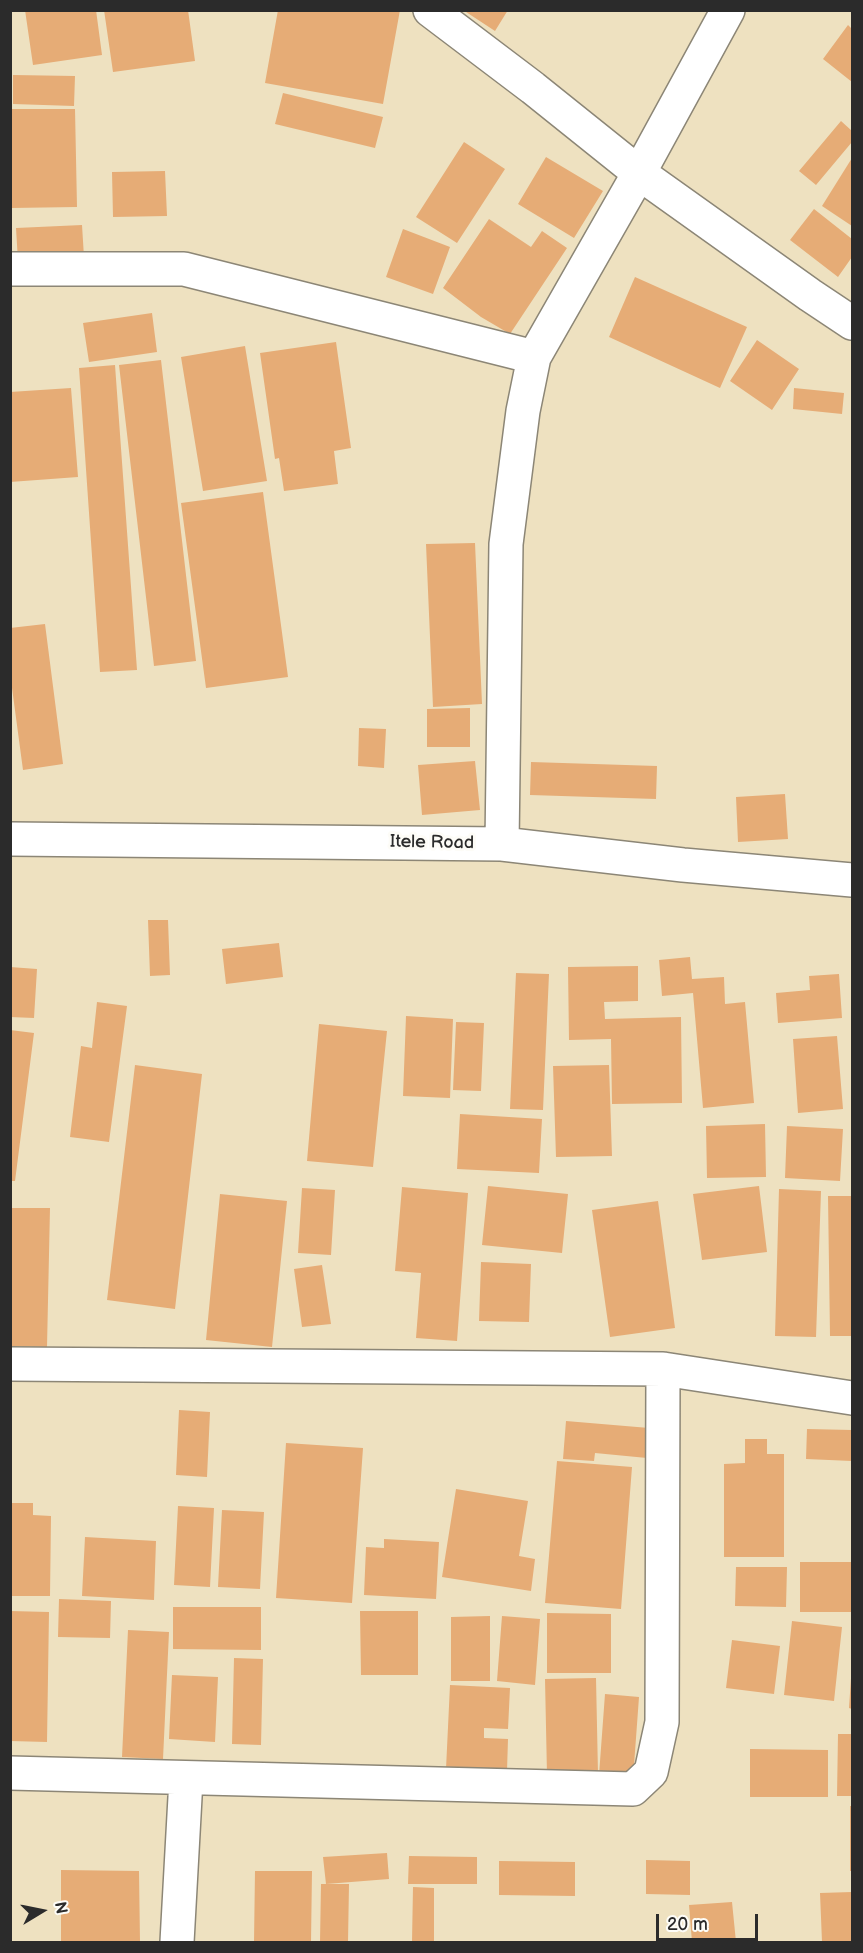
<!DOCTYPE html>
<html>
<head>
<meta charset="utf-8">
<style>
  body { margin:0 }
  #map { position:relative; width:863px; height:1953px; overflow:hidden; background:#eee1c0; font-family:"Balsamiq Sans",sans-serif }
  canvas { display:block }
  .frame { position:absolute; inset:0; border:12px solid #2b2b2b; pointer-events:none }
  .north { position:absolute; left:12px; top:1881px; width:60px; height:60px; -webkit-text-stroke:4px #fdfcf7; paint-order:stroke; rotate:80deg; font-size:16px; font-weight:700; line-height:24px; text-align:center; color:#2b2b2b }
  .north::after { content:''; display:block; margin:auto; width:21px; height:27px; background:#2b2b2b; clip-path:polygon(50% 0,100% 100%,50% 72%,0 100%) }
  .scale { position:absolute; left:656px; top:1914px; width:102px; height:27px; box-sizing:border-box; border:3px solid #2b2b2b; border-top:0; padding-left:8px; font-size:18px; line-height:21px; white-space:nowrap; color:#2b2b2b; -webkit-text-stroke:4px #fdfcf7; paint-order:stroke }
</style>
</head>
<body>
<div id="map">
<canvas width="863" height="1953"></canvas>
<div class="frame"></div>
<div class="north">N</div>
<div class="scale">20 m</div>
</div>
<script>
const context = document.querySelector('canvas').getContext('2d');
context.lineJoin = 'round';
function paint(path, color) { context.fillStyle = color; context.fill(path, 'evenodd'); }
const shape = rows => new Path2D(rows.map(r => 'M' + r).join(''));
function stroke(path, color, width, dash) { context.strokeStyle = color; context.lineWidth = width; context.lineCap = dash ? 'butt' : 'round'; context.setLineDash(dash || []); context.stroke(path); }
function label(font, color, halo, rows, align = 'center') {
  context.font = font + ' "Balsamiq Sans",sans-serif'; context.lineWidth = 6; context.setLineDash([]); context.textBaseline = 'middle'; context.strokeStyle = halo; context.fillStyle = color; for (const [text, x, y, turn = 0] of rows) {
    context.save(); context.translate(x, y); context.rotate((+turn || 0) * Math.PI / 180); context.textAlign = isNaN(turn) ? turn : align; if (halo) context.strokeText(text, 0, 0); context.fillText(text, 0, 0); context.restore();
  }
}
paint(shape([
  [25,10,96,10,102,55,33,65],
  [104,10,188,10,195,61,113,72],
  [278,10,400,10,383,104,265,83],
  [463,10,508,10,495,31],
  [848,25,852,29,852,82,823,59],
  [13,75,75,76,74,106,13,104],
  [283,93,383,117,375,148,275,124],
  [10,109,75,109,77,207,11,208],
  [841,121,852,131,852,142,816,185,799,171],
  [464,142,505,169,457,243,416,217],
  [546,157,603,191,574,238,518,204],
  [852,158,852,226,822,206],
  [165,171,167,216,113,217,112,172],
  [814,209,852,239,852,257,838,277,790,240],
  [489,219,531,247,542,231,567,248,510,334,481,317,443,288],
  [82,225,84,257,18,261,16,228],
  [403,229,450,247,433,294,386,277],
  [635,277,747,327,720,388,609,337],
  [152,313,157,352,89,362,83,323],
  [757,340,799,369,772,410,730,381],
  [336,342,351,448,334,451,338,484,284,491,279,458,275,459,260,353],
  [245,346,267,481,203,491,181,357],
  [161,360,196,661,154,666,119,365],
  [115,365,137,670,100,672,79,368],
  [71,388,78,477,10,482,10,392],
  [794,388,844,393,842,414,793,409],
  [263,492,288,677,206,688,181,503],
  [475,543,482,704,433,707,426,544],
  [45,624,63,764,23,770,10,673,10,628],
  [470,708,470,747,427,747,427,709],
  [359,728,386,729,384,768,358,766],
  [475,761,480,810,422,815,418,765],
  [531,762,657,766,656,799,530,795],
  [785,794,788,839,738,842,736,797],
  [148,920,168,920,170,975,150,976],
  [279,943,283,977,226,984,222,949],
  [690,957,692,979,724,977,725,1004,745,1002,754,1103,703,1108,693,993,662,996,659,960],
  [638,966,638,1001,604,1002,605,1019,681,1017,682,1103,612,1104,611,1039,569,1040,568,967],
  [10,967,37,969,34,1018,10,1017],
  [516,973,549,974,543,1110,510,1109],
  [839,974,842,1018,778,1023,776,993,810,990,809,976],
  [97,1002,127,1006,109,1142,70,1137,81,1046,92,1048],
  [406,1016,453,1019,450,1098,403,1096],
  [456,1022,484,1023,481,1091,453,1090],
  [319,1024,387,1031,373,1167,307,1161],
  [10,1030,34,1033,15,1181,10,1181],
  [837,1036,843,1109,798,1113,793,1039],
  [135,1065,202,1074,175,1309,107,1300],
  [609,1065,612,1156,556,1157,553,1066],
  [460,1114,542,1119,539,1173,457,1169],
  [765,1124,766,1177,707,1178,706,1126],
  [787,1126,843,1129,840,1181,785,1178],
  [488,1186,568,1194,562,1253,482,1245],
  [759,1186,767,1252,702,1260,693,1194],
  [402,1187,468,1193,457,1341,416,1338,421,1273,395,1271],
  [302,1188,335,1190,331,1255,298,1253],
  [779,1189,821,1191,816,1337,775,1336],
  [220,1194,287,1201,272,1347,206,1340],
  [828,1196,852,1196,852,1336,830,1336],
  [658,1201,675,1328,610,1337,592,1210],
  [10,1208,50,1208,47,1347,10,1346],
  [481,1262,531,1264,529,1322,479,1321],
  [322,1265,331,1324,302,1327,294,1269],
  [179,1410,210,1412,207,1477,176,1475],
  [566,1421,649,1428,647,1458,595,1453,594,1461,563,1459],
  [807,1429,852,1430,852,1461,806,1459],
  [745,1439,767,1439,767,1454,784,1454,784,1557,724,1557,724,1464,745,1463],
  [286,1443,363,1448,352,1603,276,1598],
  [557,1461,632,1467,621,1609,545,1603],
  [456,1489,528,1501,519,1556,535,1559,531,1591,442,1577],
  [11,1503,33,1503,33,1515,51,1516,50,1596,10,1596],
  [178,1506,214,1508,210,1587,174,1585],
  [222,1510,264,1512,260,1589,218,1587],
  [85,1537,156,1541,154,1600,82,1596],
  [384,1539,439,1542,436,1599,364,1595,366,1547,384,1548],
  [800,1562,852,1562,852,1612,800,1612],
  [736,1567,787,1567,786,1607,735,1606],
  [59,1599,111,1601,110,1638,58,1637],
  [173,1607,261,1607,261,1650,173,1649],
  [10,1611,49,1612,47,1742,10,1741],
  [360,1611,418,1611,418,1675,361,1675],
  [547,1613,611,1614,611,1673,547,1673],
  [490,1616,490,1681,451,1681,451,1617],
  [502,1616,540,1619,535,1685,497,1681],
  [792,1621,842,1627,834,1701,784,1695],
  [128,1630,169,1632,163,1759,122,1757],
  [732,1640,780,1646,774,1694,726,1688],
  [234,1658,263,1659,261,1745,232,1744],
  [172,1675,218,1677,215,1742,169,1739],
  [596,1678,598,1774,547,1775,545,1679],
  [851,1678,852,1678,852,1709,849,1708],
  [450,1685,510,1688,508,1729,484,1728,484,1738,508,1739,507,1771,446,1769],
  [605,1694,639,1697,633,1779,599,1775],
  [838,1734,852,1734,852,1796,837,1796],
  [750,1749,828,1750,828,1797,750,1797],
  [850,1806,852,1806,852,1871,850,1871],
  [387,1853,389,1879,326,1884,323,1857],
  [409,1856,477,1857,477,1884,408,1884],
  [646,1860,690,1861,690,1895,646,1894],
  [499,1861,575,1862,575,1896,499,1895],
  [61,1870,139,1871,140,1942,61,1942],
  [255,1871,312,1871,311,1942,254,1942],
  [321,1884,349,1884,348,1942,320,1942],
  [413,1887,434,1888,434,1942,412,1942],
  [852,1892,852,1942,822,1942,820,1893],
  [732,1902,736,1942,692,1942,689,1905]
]), '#e6ac76');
const minor = shape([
  [430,10,533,88,639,173,534,357,523,411,506,544,502,844],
  [728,10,639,173,810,295,852,323],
  [10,269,184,269,534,357],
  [10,839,502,844,683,865,852,880],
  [10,1364,663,1369,852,1398],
  [10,1773,633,1789,651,1772,662,1722,663,1369],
  [177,1942,186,1779]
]);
stroke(minor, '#8c8676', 36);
stroke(minor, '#fff', 33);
label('18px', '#2b2b2b', '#fdfcf7', [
  ["Itele Road",432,843,1]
]);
</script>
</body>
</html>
